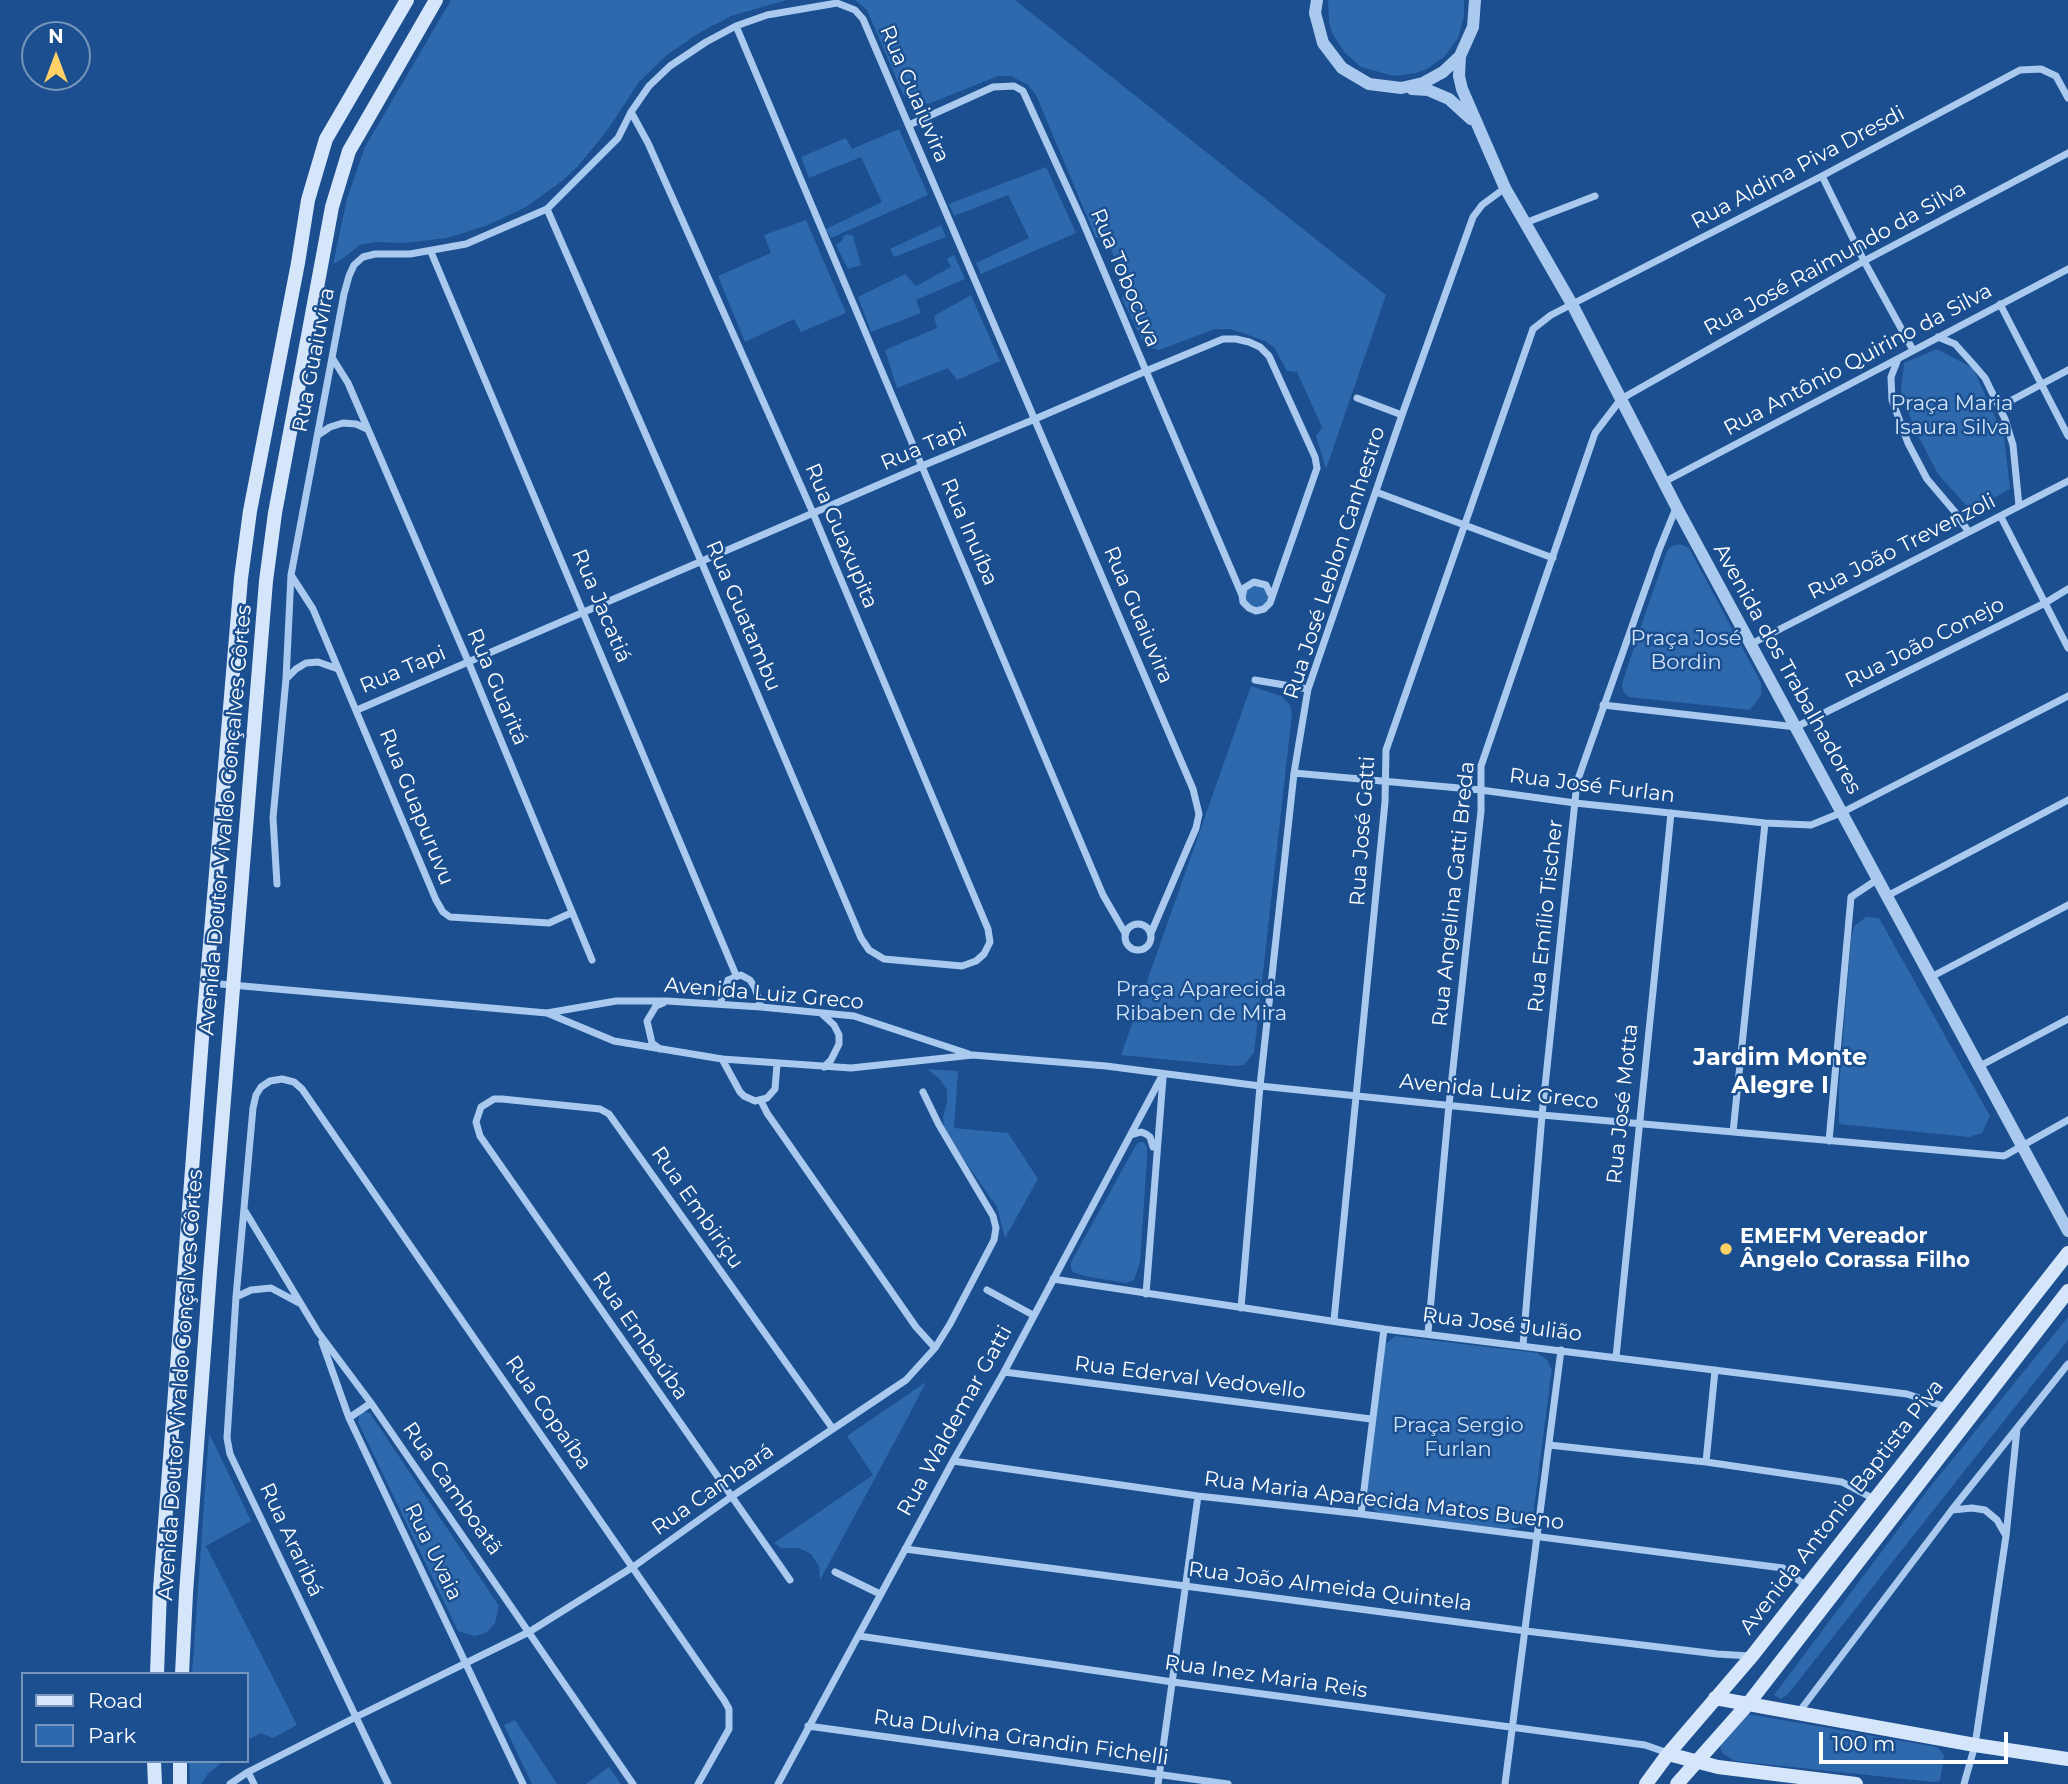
<!DOCTYPE html>
<html>
<head>
<meta charset="utf-8">
<style>
  body { margin:0 }
  #map { position:relative; width:2068px; height:1784px; overflow:hidden; background:#1b4f8f; font-family:Montserrat,sans-serif }
  canvas { display:block }
  .legend { position:absolute; left:21px; top:1672px; width:228px; height:91px; box-sizing:border-box; background:#1b4f8f; border:2px solid #7695bc; margin:0; padding:9px 12px; list-style:none; font-size:21px; color:#fff }
  .legend li { display:flex; align-items:center; gap:14px; height:35px }
  .legend b { width:35px; border:2px solid #7695bc }
  .north { position:absolute; left:21px; top:21px; width:70px; height:70px; box-sizing:border-box; background:#1b4f8f; border:2px solid #7695bc; border-radius:50%; rotate:0deg; font-size:19px; font-weight:700; line-height:28px; text-align:center; color:#fff }
  .north::after { content:''; display:block; margin:auto; width:24px; height:32px; background:#ffd166; clip-path:polygon(50% 0,100% 100%,50% 72%,0 100%) }
  .scale { position:absolute; left:1819px; top:1732px; width:189px; height:32px; box-sizing:border-box; border:4px solid #fff; border-top:0; padding-left:9px; font-size:21px; line-height:24px; white-space:nowrap; color:#fff; -webkit-text-stroke:5px #1b4f8f; paint-order:stroke }
</style>
</head>
<body>
<div id="map">
<canvas width="2068" height="1784"></canvas>
<ul class="legend">
<li><b style="height:9px;background:#d6e6fa"></b>Road</li>
<li><b style="height:19px;background:#2e69ad"></b>Park</li>
</ul>
<div class="north">N</div>
<div class="scale">100 m</div>
</div>
<script>
const context = document.querySelector('canvas').getContext('2d');
context.lineJoin = 'round';
function paint(path, color) { context.fillStyle = color; context.fill(path, 'evenodd'); }
const shape = rows => new Path2D(rows.map(r => 'M' + r).join(''));
function stroke(path, color, width, dash) { context.strokeStyle = color; context.lineWidth = width; context.lineCap = dash ? 'butt' : 'round'; context.setLineDash(dash || []); context.stroke(path); }
function label(font, color, halo, rows, align = 'center') {
  context.font = font + ' Montserrat,sans-serif'; context.lineWidth = 5; context.setLineDash([]); context.textBaseline = 'middle'; context.strokeStyle = halo; context.fillStyle = color; for (const [text, x, y, turn = 0] of rows) {
    context.save(); context.translate(x, y); context.rotate((+turn || 0) * Math.PI / 180); context.textAlign = isNaN(turn) ? turn : align; if (halo) context.strokeText(text, 0, 0); context.fillText(text, 0, 0); context.restore();
  }
}
paint(shape([
  [451,0,787,0,731,16,699,33,667,55,639,82,606,132,578,166,562,181,526,207,488,225,447,238,405,243,375,242,360,245,341,260,333,264,347,199,365,147],
  [855,0,1015,0,1386,295,1326,469,1316,436,1322,427,1297,372,1287,371,1274,347,1265,341,1231,329,1215,329,1159,350,1151,348,1142,341,1122,298,1127,289,1107,239,1096,238,1036,95,1028,85,1011,76,998,76,928,104,912,101,903,94,867,10],
  [1328,0,1464,0,1464,16,1458,38,1445,56,1427,69,1416,73,1394,76,1361,67,1344,52,1332,33,1329,22],
  [899,129,928,195,831,238,826,229,882,202,861,157,809,178,801,157,846,138,852,149],
  [1046,167,1076,233,981,274,976,263,1029,238,1008,195,954,216,949,204],
  [806,220,846,313,801,332,794,319,745,342,718,276,771,253,764,235],
  [941,225,946,237,894,257,890,249],
  [847,234,853,236,861,265,848,269,836,245,842,241,843,237],
  [954,255,965,279,916,300,921,313,871,332,858,297,905,274,916,286,951,267,947,259],
  [971,295,1000,361,957,380,948,368,897,388,885,350,937,328,934,316],
  [1937,349,1973,368,2004,437,2010,489,1971,511,1938,474,1915,430,1901,392,1904,363],
  [1680,544,1689,548,1761,683,1761,695,1750,710,1629,697,1623,691,1622,684,1640,629,1667,551,1672,546],
  '1245 596a12 12 0 1 1 24 0a12 12 0 1 1-24 0Z',
  [1251,686,1281,696,1290,705,1292,714,1254,1053,1244,1065,1233,1066,1121,1055],
  [1866,917,1879,918,1990,1116,1982,1133,1969,1137,1839,1124,1839,1087,1851,939,1854,926],
  [927,1069,958,1071,954,1128,1008,1133,1038,1179,1005,1238,997,1207,944,1131,943,1117,947,1102,947,1090,939,1078],
  [1139,1142,1144,1142,1147,1148,1147,1159,1140,1262,1134,1280,1126,1283,1084,1276,1073,1272,1071,1268,1071,1262,1135,1147],
  [2068,1317,2068,1340,1788,1694,1781,1699,1774,1695,1930,1487],
  [1395,1336,1537,1353,1547,1360,1552,1370,1551,1375,1533,1516,1527,1526,1507,1529,1385,1514,1377,1512,1370,1506,1366,1493,1385,1345],
  [926,1382,908,1417,820,1580,819,1566,811,1554,799,1548,781,1548,774,1543,873,1475,847,1436],
  [364,1412,370,1413,499,1606,495,1623,487,1632,475,1636,458,1631,358,1422,359,1416],
  [209,1433,251,1521,206,1546,297,1725,273,1738,261,1733,247,1740,247,1674,192,1674],
  [1748,1714,1937,1747,1944,1755,1940,1781,1933,1782,1735,1761,1722,1753,1719,1742],
  [515,1720,557,1784,532,1784,504,1725],
  [189,1761,223,1761,208,1774,201,1784,190,1784],
  [609,1767,621,1784,586,1784]
]), '#2e69ad');
stroke(shape([
  [736,26,1103,895,1125,933],
  [1822,176,1864,261,1913,350],
  [547,209,701,561,861,938,869,950,884,959,962,966,976,961,984,954,990,942,988,929,813,513,648,143,631,112],
  [1525,223,1595,196],
  [431,252,736,975],
  [2000,304,2068,436],
  [1938,337,1955,344,1973,364,1985,378,2005,419,2013,445,2019,506],
  [333,359,348,383,468,661,592,960],
  [1898,359,1891,377,1892,400,1908,443,1927,479,1955,512,1968,531],
  [1357,398,1402,415],
  [1999,407,2068,370],
  [318,435,330,427,343,423,356,424,367,429],
  [1664,482,2068,269],
  [1376,492,1553,558],
  [2001,517,2068,648],
  [291,575,313,609,436,900,443,912,450,917,549,923,571,913],
  [1243,594,1244,588,1254,582,1266,585,1271,595],
  [1751,644,2068,481],
  [286,679,296,669,306,663,318,662,338,669],
  [1255,680,1308,689],
  [1603,705,1796,727,2045,603,2068,589],
  [357,710,922,466,1035,419,1146,371,1223,339,1236,339,1249,342,1260,347,1269,356,1315,457,1317,468,1270,603,1264,609,1256,611,1249,608,1243,602,1242,595,1146,371,1082,220,1023,91,1014,86,993,87,909,125],
  [1294,773,1481,790,1575,803,1765,823,1811,825,1843,812,2068,696],
  [277,884,273,818,286,679,291,575,344,294,349,276,354,265,363,257,375,254,410,254,466,244,547,209,618,138,631,112,649,86,670,66,706,42,736,26,767,15,837,3,855,10,863,19,1193,789,1199,814,1196,828,1151,933],
  [1887,896,2068,800],
  '1125 937a13 13 0 1 1 26 0a13 13 0 1 1-26 0Z',
  [1931,977,2068,905],
  [209,983,547,1013,616,1001,667,1001,761,1007,854,1016,969,1054],
  [720,1004,728,980,741,975,750,980,755,988,761,1007],
  [547,1013,614,1041,722,1059,851,1068,973,1055,1106,1066,1260,1086,1542,1115,2004,1156,2068,1120],
  [823,1015,834,1025,839,1035,839,1044,831,1060,824,1067],
  [660,1049,652,1043,647,1021,656,1006,663,1003],
  [722,1059,740,1092,744,1096,755,1101,767,1098,775,1089,777,1064],
  [1978,1067,2068,1019],
  [761,1101,767,1113,916,1327,935,1348],
  [1733,1132,1765,823],
  [1131,1135,1141,1132,1146,1134,1150,1137,1153,1147],
  [1829,1141,1851,897,1878,879],
  [245,1211,318,1332,371,1403,633,1784],
  [1053,1279,1384,1329,1907,1394,1946,1407],
  [987,1290,1033,1315],
  [1146,1294,1163,1078],
  [236,1297,251,1290,271,1288,299,1303],
  [1241,1308,1260,1086,1294,773,1308,689,1402,415,1473,217,1482,205,1505,188],
  [1334,1320,1385,802,1386,750,1533,329,1551,315,1822,176,2020,70,2041,69,2056,76,2068,98],
  [1428,1333,1449,1105,1481,811,1481,766,1595,433,1621,399,1864,261,2068,153],
  [322,1342,349,1418,523,1784],
  [1523,1345,1542,1115,1577,782,1659,550,1676,508],
  [1616,1357,1671,813],
  [1004,1372,1371,1419],
  [349,1418,371,1403],
  [1549,1445,1706,1462,1842,1482,1874,1499],
  [953,1461,1198,1496,1361,1514,1783,1568,1806,1586],
  [1706,1462,1715,1370],
  [1952,1510,1972,1508,1985,1510,1997,1520,2005,1534],
  [1361,1514,1384,1329],
  [905,1549,1526,1631,1717,1654,1751,1656],
  [835,1572,880,1594],
  [790,1580,480,1136,476,1122,481,1107,494,1099,502,1099,600,1109,609,1114,833,1429],
  [859,1636,1173,1682,1645,1745,1668,1753],
  [1799,1712,1951,1511,2068,1364],
  [808,1726,1228,1784],
  [248,1772,254,1784],
  [230,1784,248,1772,356,1717,529,1632,633,1567,731,1497,906,1380,935,1348,950,1324,994,1240,996,1228,993,1216,939,1125,923,1092],
  [388,1784,230,1454,227,1438,236,1297,253,1108,256,1095,261,1087,270,1081,282,1079,294,1082,302,1089,724,1700,729,1709,729,1729,698,1784],
  [778,1784,953,1461,1004,1372,1163,1074],
  [1158,1784,1198,1496],
  [1505,1784,1561,1350],
  [1964,1784,1975,1745,2006,1536,2017,1429]
]), '#a9c9ee', 7);
stroke(shape([
  [1317,0,1315,13,1323,43,1342,68,1369,84,1401,88,1423,83,1443,72,1460,56,1473,27,1475,0],
  [1460,56,1459,76,1462,89,1505,188,1573,306,1677,508,2068,1231],
  [1412,89,1428,90,1449,99,1471,119]
]), '#a9c9ee', 12);
stroke(shape([
  [157,1674,160,1589,202,1038,241,578,250,511,298,263,308,200,326,139,407,0],
  [182,1674,186,1593,210,1272,266,581,275,513,332,207,349,151,436,0],
  [1715,1698,1975,1745,2068,1759],
  [1668,1754,1718,1767,1856,1784],
  [154,1761,155,1784],
  [180,1761,180,1784],
  [1646,1784,1668,1754,1752,1656,2068,1253],
  [1677,1784,1748,1704,2068,1291]
]), '#d6e6fa', 14);
for (const [x, y, r, color] of [
  [1726,1249,7,"#ffd166"]
]) { const dot = new Path2D(); dot.arc(x, y, r, 0, 2 * Math.PI); context.fillStyle = color; context.fill(dot); stroke(dot, '#1b4f8f', 2.5); }
label('21px', '#fff', '#1b4f8f', [
  ["Rua Guaiuvira",914,94,67],
  ["Rua Aldina Piva Dresdi",1798,168,-28],
  ["Rua José Raimundo da Silva",1835,259,-29],
  ["Rua Tobocuva",1125,278,67],
  ["Rua Guaiuvira",314,360,-79],
  ["Rua Antônio Quirino da Silva",1858,360,-28],
  ["Rua Tapi",924,447,-23],
  ["Rua Inuíba",969,532,67],
  ["Rua Guaxupita",841,536,67],
  ["Rua João Trevenzoli",1902,547,-27],
  ["Rua José Leblon Canhestro",1335,563,-72],
  ["Rua Jacatiá",601,606,67],
  ["Rua Guaiuvira",1138,615,67],
  ["Rua Guatambu",743,616,67],
  ["Rua João Conejo",1925,643,-27],
  ["Avenida dos Trabalhadores",1787,669,61],
  ["Rua Tapi",403,670,-23],
  ["Rua Guaritá",497,687,67],
  ["Rua José Furlan",1592,786,7],
  ["Rua Guapuruvu",416,807,68],
  ["Avenida Doutor Vivaldo Gonçalves Côrtes",226,820,-85],
  ["Rua José Gatti",1363,831,-86],
  ["Rua Angelina Gatti Breda",1454,894,-84],
  ["Rua Emílio Tischer",1546,916,-84],
  ["Avenida Luiz Greco",764,994,5],
  ["Avenida Luiz Greco",1499,1092,6],
  ["Rua José Motta",1623,1104,-84],
  ["Rua Embiriçu",697,1208,55],
  ["Rua José Julião",1502,1325,7],
  ["Rua Embaúba",640,1336,55],
  ["Rua Ederval Vedovello",1190,1378,7],
  ["Avenida Doutor Vivaldo Gonçalves Côrtes",181,1385,-86],
  ["Rua Copaíba",548,1413,55],
  ["Rua Waldemar Gatti",955,1421,-61],
  ["Rua Camboatã",452,1489,55],
  ["Rua Cambará",713,1490,-35],
  ["Rua Maria Aparecida Matos Bueno",1384,1501,7],
  ["Avenida Antonio Baptista Piva",1842,1507,-52],
  ["Rua Araribá",291,1540,65],
  ["Rua Uvaia",433,1552,64],
  ["Rua João Almeida Quintela",1330,1587,7],
  ["Rua Inez Maria Reis",1266,1677,8],
  ["Rua Dulvina Grandin Fichelli",1021,1738,8]
]);
label('21px', '#cfe3fa', '#1b4f8f', [
  ["Praça Maria",1952,404],
  ["Isaura Silva",1952,428],
  ["Praça José",1686,639],
  ["Bordin",1686,663],
  ["Praça Aparecida",1201,990],
  ["Ribaben de Mira",1201,1014],
  ["Praça Sergio",1458,1426],
  ["Furlan",1458,1450]
]);
label('bold 21px', '#fff', '#1b4f8f', [
  ["EMEFM Vereador",1740,1237],
  ["Ângelo Corassa Filho",1740,1261]
], 'left');
label('bold 24px', '#fff', '#1b4f8f', [
  ["Jardim Monte",1780,1058],
  ["Alegre I",1780,1086]
]);
</script>
</body>
</html>
